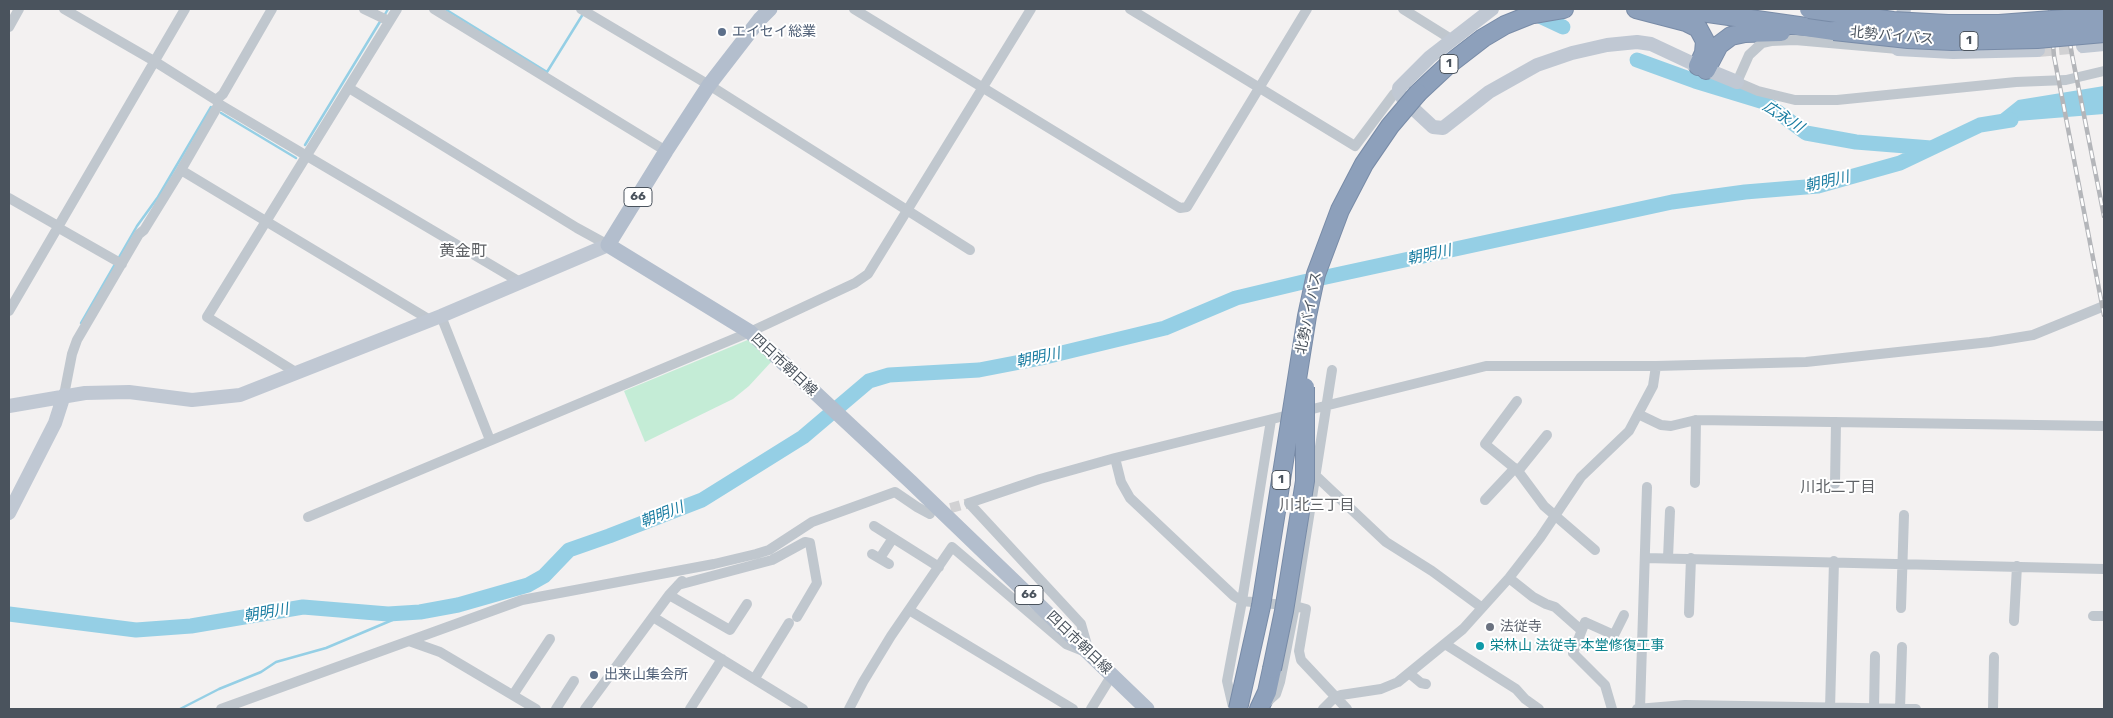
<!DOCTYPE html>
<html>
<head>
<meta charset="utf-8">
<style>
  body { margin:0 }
  #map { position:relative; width:2113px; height:718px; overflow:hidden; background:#f3f1f1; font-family:Rubik,sans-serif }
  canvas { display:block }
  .frame { position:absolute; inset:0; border:10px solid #4a535d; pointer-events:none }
</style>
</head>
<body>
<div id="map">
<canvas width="2113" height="718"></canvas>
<div class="frame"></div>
</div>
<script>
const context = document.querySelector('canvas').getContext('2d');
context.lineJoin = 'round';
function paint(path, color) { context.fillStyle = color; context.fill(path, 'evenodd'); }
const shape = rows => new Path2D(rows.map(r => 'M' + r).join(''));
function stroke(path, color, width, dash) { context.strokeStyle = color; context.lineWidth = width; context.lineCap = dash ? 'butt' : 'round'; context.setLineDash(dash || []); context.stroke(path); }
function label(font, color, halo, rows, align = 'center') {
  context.font = font + ' Rubik,"Noto Sans JP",sans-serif'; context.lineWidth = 4; context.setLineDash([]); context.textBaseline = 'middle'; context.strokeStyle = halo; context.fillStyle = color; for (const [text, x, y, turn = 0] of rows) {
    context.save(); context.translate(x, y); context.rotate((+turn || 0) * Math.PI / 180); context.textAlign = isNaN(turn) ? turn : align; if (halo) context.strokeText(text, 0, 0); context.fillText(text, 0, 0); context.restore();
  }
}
paint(shape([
  [750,339,772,361,749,386,733,399,645,442,624,391]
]), '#c4ecd6');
paint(shape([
  [2104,86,2104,114,1980,124,1998,116,2018,100]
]), '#95cfe5');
stroke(shape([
  [445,9,547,72,583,14],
  [384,16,388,9],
  [221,113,296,158],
  [305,145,381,20],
  [118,259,137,226,158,197,211,107],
  [81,323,115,264],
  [180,709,219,689,261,672,276,662,326,648,409,613]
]), '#95cfe5', 2.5);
stroke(shape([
  [1531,12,1563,27],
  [1637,60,1695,81,1764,102,1806,133,1856,142,1931,148],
  [9,614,136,630,191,626,303,607,388,614,420,612,458,605,528,585,544,576,569,550,609,536,702,500,803,437,869,381,889,375,979,370,1041,358,1165,328,1236,298,1303,282,1672,202,1745,192,1818,186,1900,163,1980,125,2011,120]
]), '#95cfe5', 15);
stroke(shape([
  [936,512,969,503]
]), '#d1d1d3', 10, [10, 5]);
stroke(shape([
  [2038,50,2083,46]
]), '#d1d1d3', 14, [14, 7]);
const highway = shape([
  [1636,9,1686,22,1698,28,1705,41,1704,53,1698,66],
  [1680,9,1834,31],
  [1535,14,1564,9],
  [1706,70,1719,45,1731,36,1745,33,1781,32],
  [1418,93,1448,65,1483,38,1505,25,1545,9],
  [1259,709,1267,692,1272,669]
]);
stroke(highway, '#788ba7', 20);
stroke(shape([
  [64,9,154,61,216,100,219,104,520,282],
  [364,9,389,21],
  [434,9,666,151],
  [581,9,709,85,970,250],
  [854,9,1180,208,1187,207,1307,9],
  [1130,9,1355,146,1394,94,1399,92],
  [1403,9,1451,39],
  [9,27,19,9],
  [1898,49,1795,40,1771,41,1762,43,1749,55,1737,82,1758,91,1795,100,1837,100,2016,82,2066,80,2104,71],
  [349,88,577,228,608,245],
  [216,100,223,94,272,9],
  [181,170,430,320],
  [9,198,58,226],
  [57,227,122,264],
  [9,311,185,9],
  [441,316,490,440],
  [297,373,207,317,397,9],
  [64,395,72,354,77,340,139,234,144,230,181,170,219,104],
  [1517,401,1485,444,1518,471,1544,506,1595,550],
  [1638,414,1661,425,1671,426,1696,420,2104,426],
  [1115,458,1121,482,1130,498,1234,596,1242,601,1295,606,1306,609,1299,651,1301,660,1347,709],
  [1518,471,1547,435],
  [1316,476,1386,542,1432,571,1481,607],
  [1695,483,1696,420],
  [1835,484,1836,422],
  [1485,500,1515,468],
  [308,517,750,332,855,283,868,274,1031,9],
  [874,526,939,567],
  [872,554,889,564],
  [880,558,893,538],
  [1645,558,2104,569],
  [1668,558,1670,511],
  [1509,578,1533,597,1546,604,1555,607,1581,630],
  [678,585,772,560,805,542,810,543,817,583,797,617],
  [669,595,730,630,747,604],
  [1901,608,1904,515],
  [909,610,1073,709],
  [1689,613,1691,558],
  [2093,616,2104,616],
  [653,617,803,709],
  [2014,621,2017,566],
  [409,641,440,652,536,709],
  [1445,644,1516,689,1525,699,1539,709],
  [1089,652,1081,624,969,503,1040,479,1115,458,1486,366,1656,366,1806,362,1990,342,2033,335,2104,306],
  [1409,673,1421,683,1426,684],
  [755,678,789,623],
  [513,695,550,639],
  [1267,702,1276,694,1280,682,1295,606,1332,370],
  [1233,707,1227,681,1242,601,1271,420],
  [221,709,522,600,714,564,756,554,769,550,812,522,895,492,917,507,930,514],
  [556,709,574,681],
  [585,709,669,595,682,581],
  [690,709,722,659],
  [849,709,863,682,891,636,952,547,1066,644,1081,650],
  [1091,709,1112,675],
  [1323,709,1335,697,1341,695,1381,689,1398,682,1463,629,1509,578,1540,538,1581,477,1629,431,1653,386,1656,366],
  [1612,709,1605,685,1573,653,1585,622,1614,635,1624,615],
  [1637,709,1685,705,1916,709],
  [1640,709,1647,487],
  [1830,709,1834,561],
  [1874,709,1875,656],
  [1900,709,1902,647],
  [1993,709,1994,657]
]), '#c0c7ce', 10);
stroke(shape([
  [1492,9,1430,57,1399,88,1399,92,1404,100,1433,127,1443,128,1489,92,1537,65,1572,53,1607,45,1637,42,1651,44,1698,66,1737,82],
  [1904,9,1898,49,1953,52,2038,50],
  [2083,46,2104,44],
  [9,406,85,393,129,392,192,400,240,395,441,316,608,245],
  [9,513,55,423,64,395]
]), '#c0c8d3', 14);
stroke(shape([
  [770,9,760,19,709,85,666,151,608,245,750,332,911,482,1147,709]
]), '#b3becd', 15);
stroke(highway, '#8da0bb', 18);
const rail = shape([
  [2050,9,2054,56,2104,315],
  [2064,9,2072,55,2104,216]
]);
stroke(rail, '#b4b6ba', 4.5);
stroke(rail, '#fff', 2.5, [8]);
const highwayBridge = shape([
  [1809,9,1893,21,1948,24,1999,24,2104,16],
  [1834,31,1908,39,1952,41,2037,39,2104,33],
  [1272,669,1284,611,1305,481,1305,387],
  [1238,709,1261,606,1307,316,1316,274,1340,210,1364,164,1390,126,1418,93]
]);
stroke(highwayBridge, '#788ba7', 20, []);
stroke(highwayBridge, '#8da0bb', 18);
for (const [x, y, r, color] of [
  [722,32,5,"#5c6f8a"],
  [1490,627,5,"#6b7280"],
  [1480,646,5,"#0f9aa8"],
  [594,675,5,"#5c6f8a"]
]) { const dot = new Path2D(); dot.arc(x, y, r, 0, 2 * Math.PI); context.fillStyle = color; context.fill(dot); stroke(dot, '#fff', 2); }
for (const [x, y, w] of [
  [1969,41,18],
  [1449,64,18],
  [638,197,28],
  [1281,480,18],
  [1029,595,28]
]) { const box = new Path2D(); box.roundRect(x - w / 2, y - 9.5, w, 19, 4); context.fillStyle = '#fff'; context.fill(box); stroke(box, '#4a535d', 1); }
label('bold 12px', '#4a535d', null, [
  ["1",1969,41],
  ["1",1449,64],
  ["66",638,197],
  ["1",1281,480],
  ["66",1029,595]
]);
label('14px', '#4e5e75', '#fff', [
  ["エイセイ総業",732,32],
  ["出来山集会所",604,675]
], 'left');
label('14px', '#4a535d', '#fff', [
  ["北勢バイパス",1892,36,5],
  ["北勢バイパス",1309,313,-79],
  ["四日市朝日線",784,365,43],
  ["四日市朝日線",1079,643,44]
]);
label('14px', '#5b616d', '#fff', [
  ["法従寺",1500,627]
], 'left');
label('14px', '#0d838f', '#fff', [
  ["栄林山 法従寺 本堂修復工事",1490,646]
], 'left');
label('italic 15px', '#197ca1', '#fff', [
  ["広永川",1783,117,33],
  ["朝明川",1827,182,-13],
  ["朝明川",1429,255,-12],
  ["朝明川",1038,358,-12],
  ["朝明川",662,515,-21],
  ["朝明川",266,613,-10]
]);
label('15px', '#5e6165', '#fff', [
  ["川北二丁目",1838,488],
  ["川北三丁目",1317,506]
]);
label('16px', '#5e6165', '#fff', [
  ["黄金町",463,251]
]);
</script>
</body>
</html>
